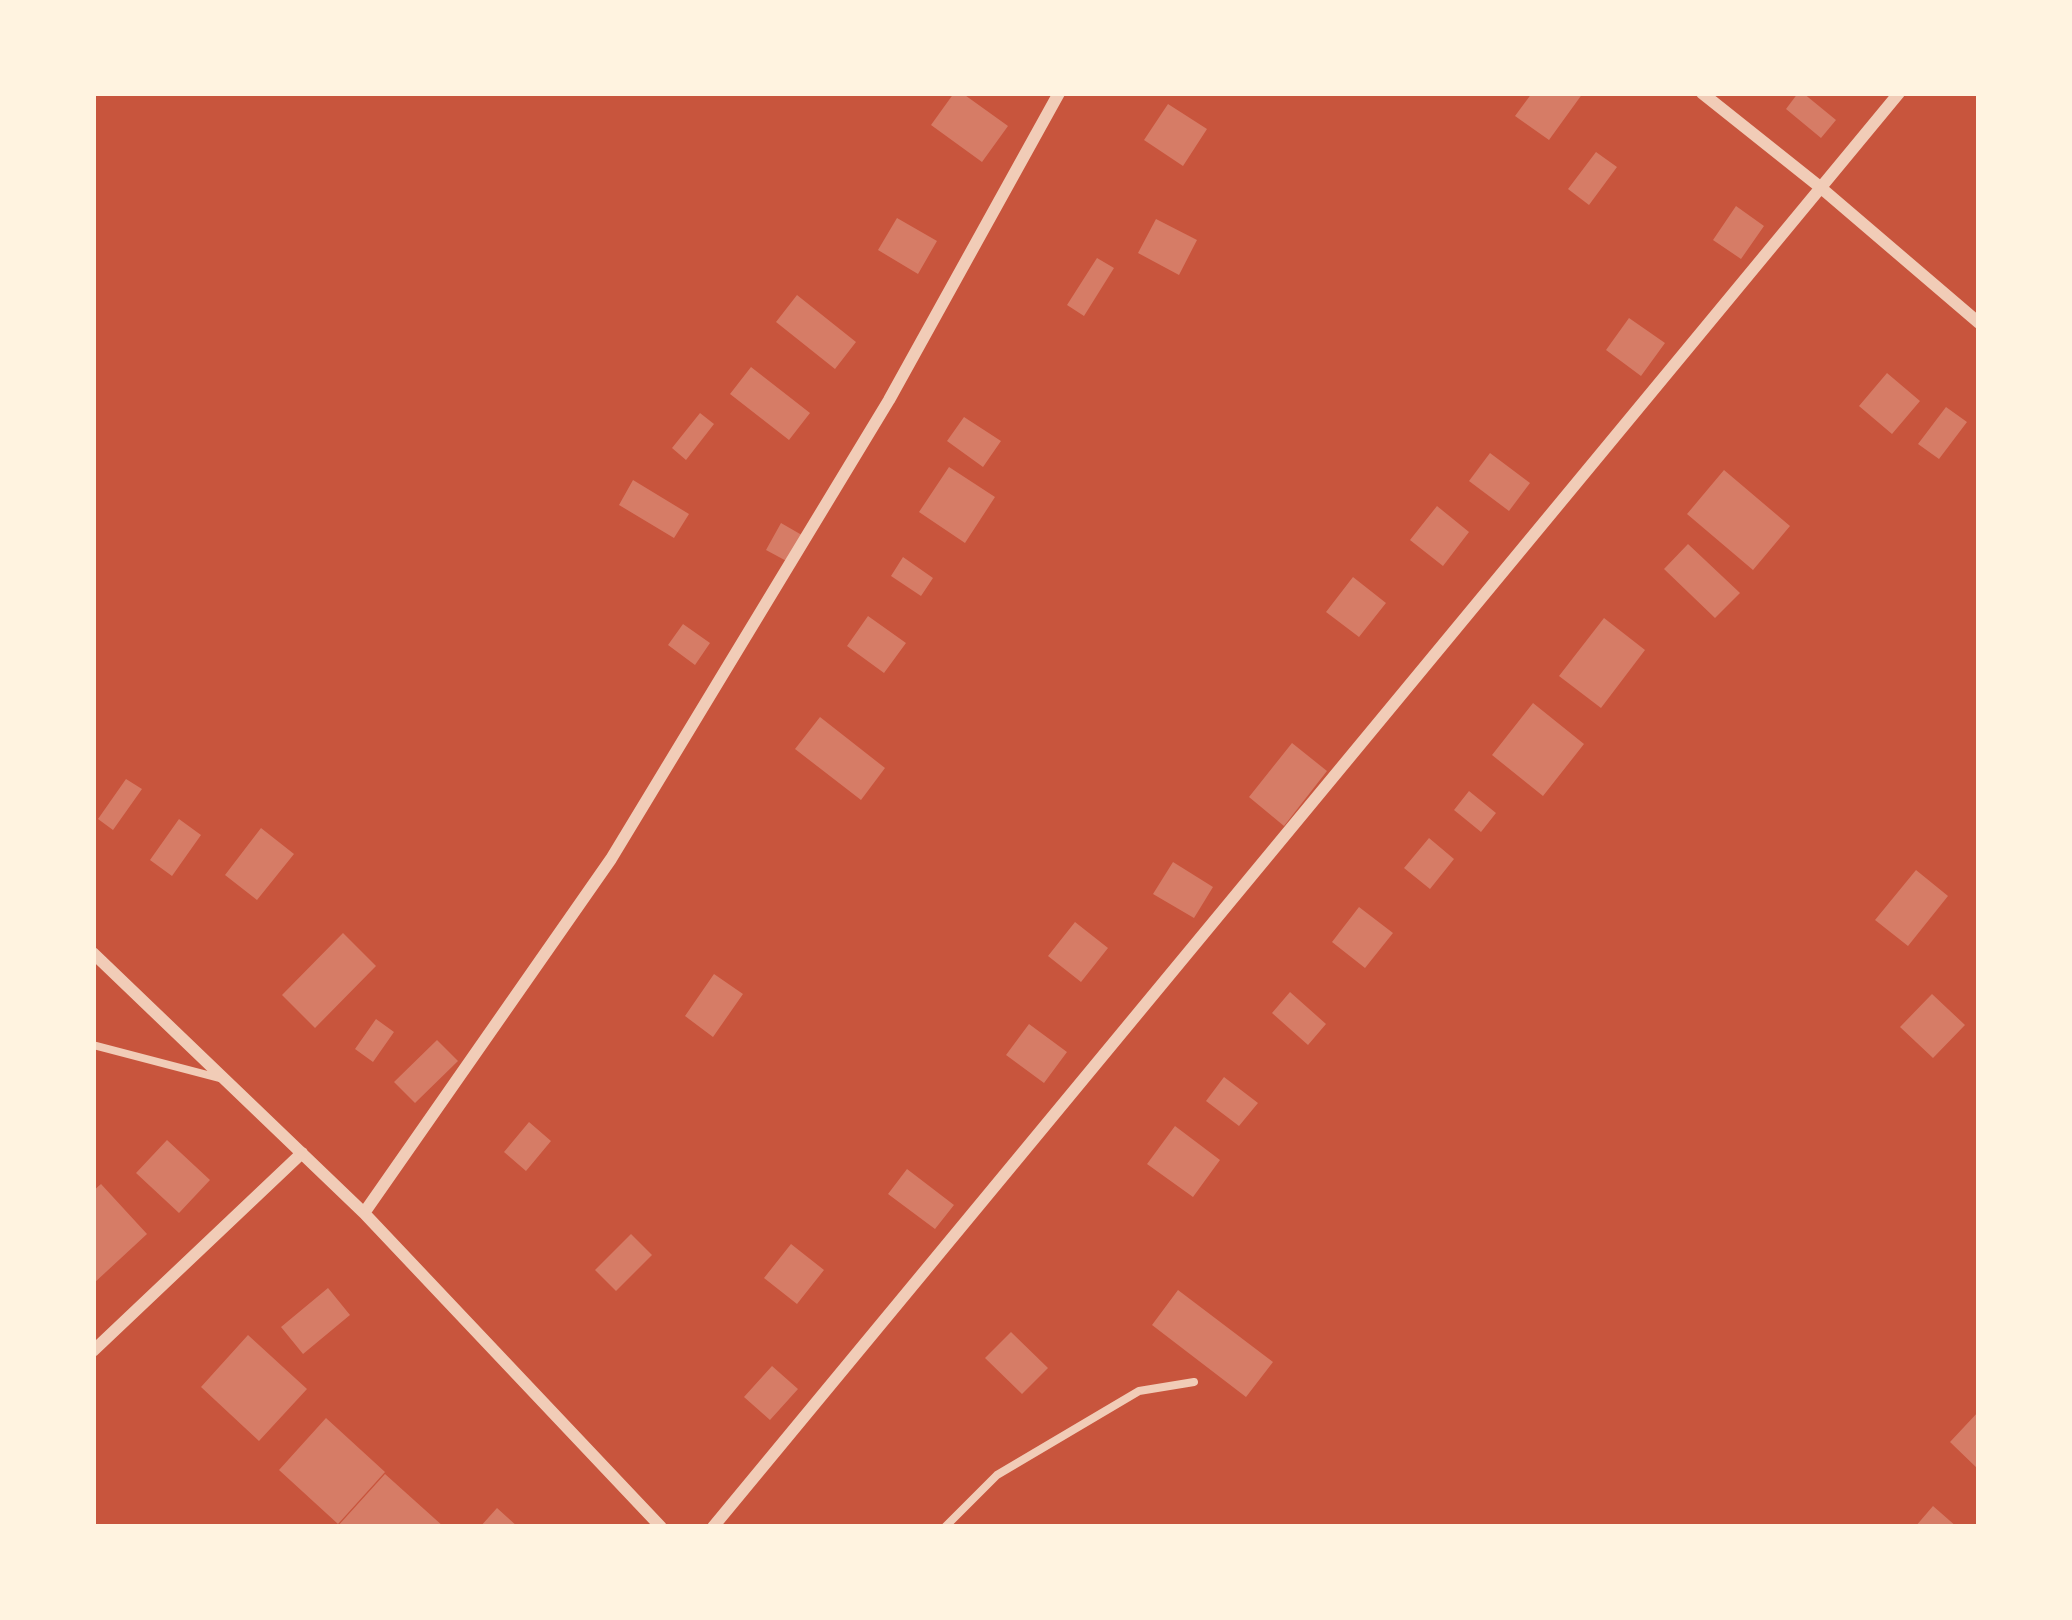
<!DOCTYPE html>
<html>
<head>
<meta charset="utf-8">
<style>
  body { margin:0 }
  #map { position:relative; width:2072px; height:1620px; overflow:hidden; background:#c8553d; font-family:"Nunito Sans",sans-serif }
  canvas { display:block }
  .frame { position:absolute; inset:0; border:96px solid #fff3e0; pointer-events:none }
</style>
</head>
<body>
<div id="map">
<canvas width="2072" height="1620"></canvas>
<div class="frame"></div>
</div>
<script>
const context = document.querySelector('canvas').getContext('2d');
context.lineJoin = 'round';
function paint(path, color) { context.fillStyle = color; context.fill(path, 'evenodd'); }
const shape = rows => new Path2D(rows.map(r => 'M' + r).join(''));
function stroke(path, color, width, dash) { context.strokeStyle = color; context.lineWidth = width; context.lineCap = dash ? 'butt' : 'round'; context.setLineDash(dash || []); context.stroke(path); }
paint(shape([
  [954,93,962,93,1008,126,982,162,931,125],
  [1532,93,1583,93,1549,140,1515,116],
  [1798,93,1803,93,1836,120,1821,138,1786,109],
  [1168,104,1207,129,1183,166,1144,140],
  [1596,152,1617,167,1589,205,1568,189],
  [1736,206,1764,226,1741,259,1713,240],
  [897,218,937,241,918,274,878,250],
  [1156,219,1197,240,1179,275,1138,253],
  [1097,258,1114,268,1084,316,1067,305],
  [797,295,856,342,835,369,776,322],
  [1629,318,1665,343,1641,376,1606,350],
  [751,367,810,413,789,440,730,394],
  [1887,373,1920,401,1892,434,1859,406],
  [1946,407,1967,422,1939,459,1918,444],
  [700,413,714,424,686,460,672,448],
  [964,417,1001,441,983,467,947,441],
  [1490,453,1530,483,1509,511,1469,481],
  [949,467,995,497,965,543,919,512],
  [1724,470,1790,526,1753,570,1687,514],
  [633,480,689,514,674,538,619,505],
  [1437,506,1469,532,1443,566,1410,540],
  [781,523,807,538,792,564,766,550],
  [1688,544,1740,593,1715,618,1664,569],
  [903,557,933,578,921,596,891,576],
  [1353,577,1386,603,1359,637,1326,612],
  [868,616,906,643,884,673,847,646],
  [1604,618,1645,650,1601,708,1559,676],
  [683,624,710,643,695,665,668,645],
  [1533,703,1584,744,1543,796,1492,755],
  [820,717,885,768,861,800,795,749],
  [1292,743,1327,771,1284,826,1249,797],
  [126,779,142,789,113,830,98,819],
  [1469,791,1496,813,1481,832,1454,810],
  [179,819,201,835,172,876,150,860],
  [261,828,294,854,257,900,225,875],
  [1429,838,1454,859,1430,889,1404,868],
  [1173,862,1213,887,1194,918,1153,894],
  [1916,870,1948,896,1908,946,1875,920],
  [1359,907,1393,933,1365,968,1332,942],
  [1075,922,1108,948,1081,982,1048,956],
  [343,933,376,966,315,1028,282,995],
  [714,974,743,994,713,1037,685,1016],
  [1290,992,1326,1024,1308,1045,1272,1013],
  [1932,994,1965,1025,1933,1058,1900,1027],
  [376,1019,394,1032,373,1062,355,1049],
  [1029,1024,1067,1052,1044,1083,1006,1055],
  [437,1040,458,1061,415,1103,394,1082],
  [1224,1077,1258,1103,1239,1126,1206,1101],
  [529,1122,551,1141,526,1171,504,1152],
  [1175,1126,1220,1160,1193,1197,1147,1164],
  [167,1140,210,1180,179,1213,136,1173],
  [907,1169,954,1205,935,1229,888,1194],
  [101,1184,147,1234,93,1284,93,1191],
  [631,1234,652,1255,616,1291,595,1270],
  [791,1244,824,1270,797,1304,764,1278],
  [328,1288,350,1315,303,1354,281,1327],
  [1178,1290,1273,1362,1246,1397,1152,1325],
  [1011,1332,1048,1368,1022,1394,985,1358],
  [248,1335,307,1389,259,1441,201,1387],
  [772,1366,798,1389,770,1420,744,1397],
  [1979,1411,1979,1470,1950,1442],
  [326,1418,385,1472,338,1524,279,1470],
  [385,1474,444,1527,337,1527],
  [1933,1506,1957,1527,1915,1527],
  [497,1508,518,1527,480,1527]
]), '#d67c66');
stroke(shape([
  [93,1045,223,1079],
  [945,1527,997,1475,1139,1391,1194,1382]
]), '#f1ccb7', 8);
stroke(shape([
  [1702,93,1820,187,1979,323],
  [93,953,364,1213,661,1527],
  [364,1213,611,859,889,400,1059,93],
  [93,1351,302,1153],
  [713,1527,1899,93]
]), '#f1ccb7', 12);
</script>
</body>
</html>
